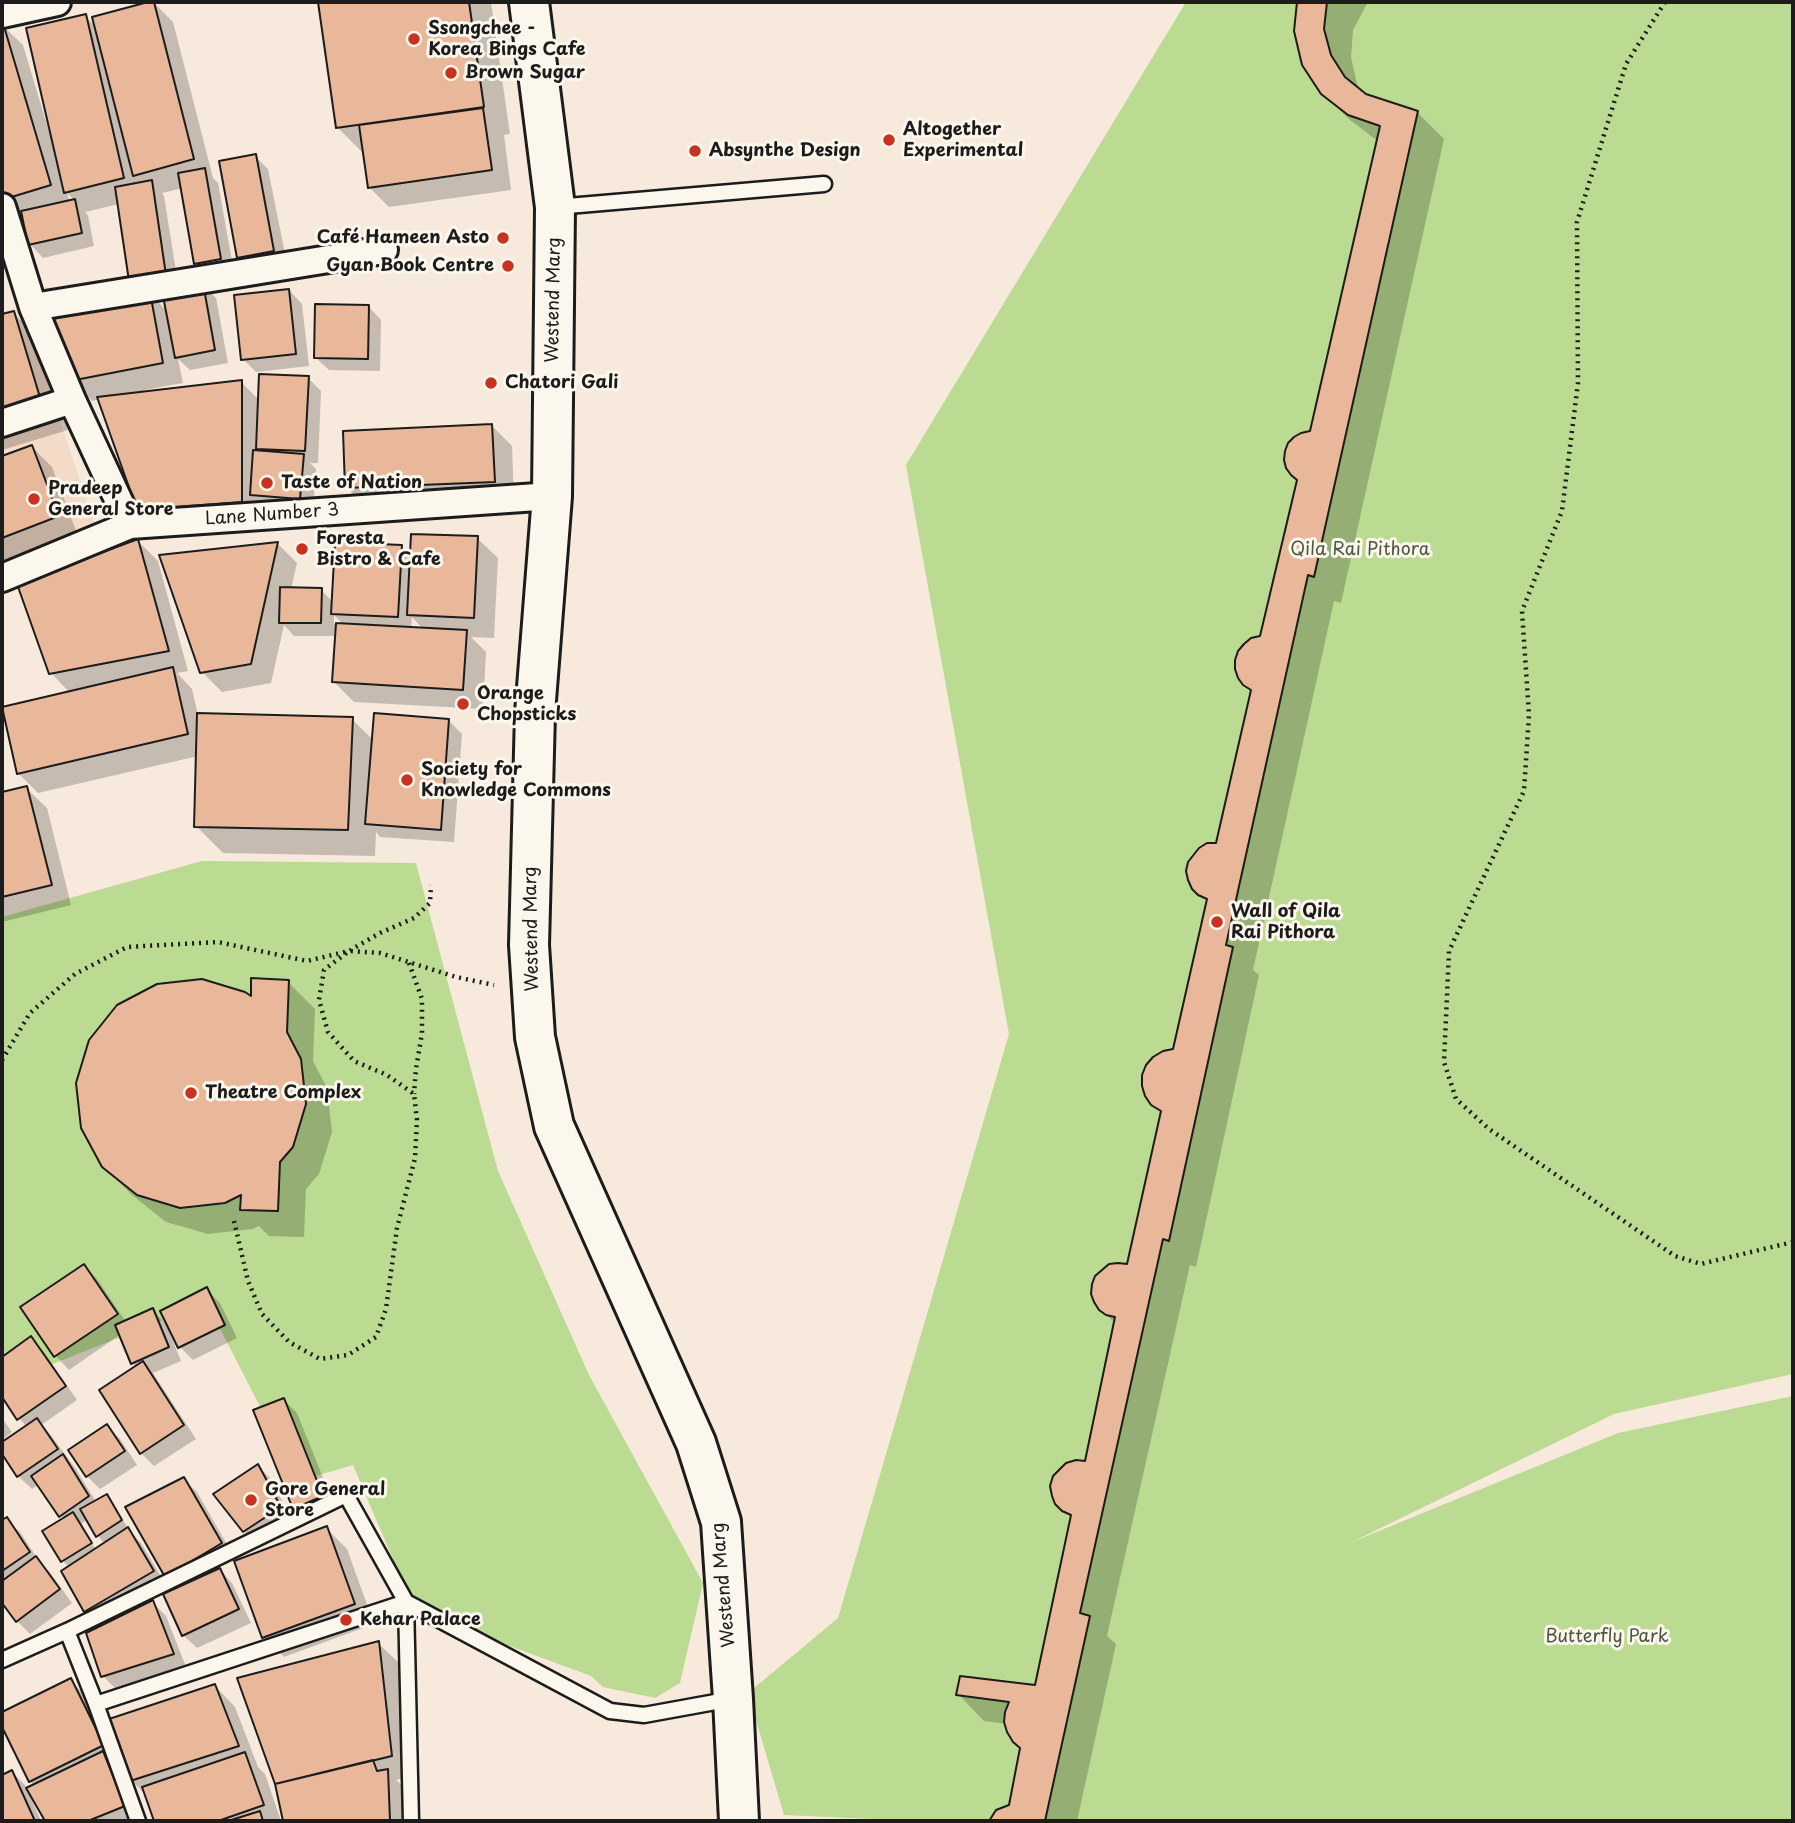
<!DOCTYPE html>
<html>
<head>
<meta charset="utf-8">
<style>
  body { margin:0 }
  #map { position:relative; width:1795px; height:1823px; overflow:hidden; background:#f7eadc; font-family:"Playpen Sans",sans-serif }
  canvas { display:block }
  .frame { position:absolute; inset:0; border:4px solid #1c1c1c; pointer-events:none }
</style>
</head>
<body>
<div id="map">
<canvas width="1795" height="1823"></canvas>
<div class="frame"></div>
</div>
<script>
const context = document.querySelector('canvas').getContext('2d');
context.lineJoin = 'round';
function paint(path, color) { context.fillStyle = color; context.fill(path, 'evenodd'); }
const shape = rows => new Path2D(rows.map(r => 'M' + r).join(''));
function stroke(path, color, width, dash) { context.strokeStyle = color; context.lineWidth = width; context.lineCap = dash ? 'butt' : 'round'; context.setLineDash(dash || []); context.stroke(path); }
function label(font, color, halo, rows, align = 'center') {
  context.font = font + ' "Playpen Sans",sans-serif'; context.lineWidth = 6; context.setLineDash([]); context.textBaseline = 'middle'; context.strokeStyle = halo; context.fillStyle = color; for (const [text, x, y, turn = 0] of rows) {
    context.save(); context.translate(x, y); context.rotate((+turn || 0) * Math.PI / 180); context.textAlign = isNaN(turn) ? turn : align; if (halo) context.strokeText(text, 0, 0); context.fillText(text, 0, 0); context.restore();
  }
}
paint(shape([
  [22,307,97,531,2,572,2,312]
]), '#f3dbc8');
paint(shape([
  [1186,2,1793,2,1793,1374,1614,1414,1352,1542,1618,1433,1793,1396,1793,1821,920,1821,784,1815,748,1693,838,1618,1009,1034,906,465],
  [202,861,416,863,498,1171,589,1375,703,1583,680,1683,655,1698,603,1687,591,1676,415,1611,353,1465,298,1481,207,1303,2,1384,2,917]
]), '#bbda92');
paint(shape([
  [153,2,173,22,213,178,218,183,234,272,209,276,196,263,183,188,162,193,164,196,179,290,203,285,216,298,228,363,190,370,178,359,183,383,144,390,144,393,241,382,260,401,308,378,321,391,318,463,310,463,316,469,313,512,159,529,138,509,100,399,92,401,72,380,145,295,119,204,85,212,88,215,94,246,43,258,30,244,24,215,6,198,2,183,2,25,23,45,50,135,53,135,85,16,96,27],
  [67,193,75,201,70,202],
  [164,291,168,312,149,293],
  [320,2,491,2,510,134,504,135,511,190,389,207,369,187,365,155,337,127],
  [1298,2,1368,2,1353,30,1351,57,1357,84,1364,95,1417,112,1444,139,1341,603,1334,601,1253,970,1259,975,1196,1267,1190,1265,1107,1636,1116,1644,1077,1821,991,1821,998,1811,1011,1806,1022,1748,1007,1724,984,1721,958,1694,1036,1687,1072,1518,1057,1503,1087,1463,1115,1323,1100,1309,1129,1266,1162,1113,1153,1104,1175,1050,1208,902,1194,888,1217,844,1252,692,1244,684,1262,637,1379,142,1350,120,1322,93,1295,31],
  [255,156,268,169,287,264,252,270,239,257],
  [289,290,302,304,309,366,256,372,243,359],
  [368,306,381,320,380,371,329,370,315,357],
  [13,313,40,339,68,430,2,450,2,316],
  [492,426,512,446,514,501,367,508,347,488],
  [32,447,52,467,78,536,2,566,2,458],
  [477,538,498,558,494,638,471,637,486,652,483,709,354,702,334,682,336,636,294,636,284,625,271,683,222,692,202,672,277,543,297,563,291,589,321,590,333,602,402,547,411,557],
  [334,615,344,625,334,624],
  [412,617,424,630,411,629],
  [138,541,158,561,188,671,177,673,192,689,198,715,352,719,373,740,449,721,462,734,454,842,380,837,376,832,375,856,223,853,196,826,198,756,38,793,18,773,70,693,51,673],
  [26,788,47,808,71,905,2,922,2,794],
  [288,982,315,1009,313,1061,327,1088,332,1132,319,1174,306,1189,304,1237,269,1236,259,1226,252,1229,208,1234,166,1222,131,1194,103,1166,252,1000],
  [84,1266,97,1279,126,1322,152,1310,169,1327,207,1290,220,1303,237,1338,193,1360,180,1347,173,1332,170,1334,181,1361,153,1373,196,1439,154,1466,141,1453,137,1367,133,1363,121,1334,69,1370,56,1356,23,1307],
  [31,1339,44,1352,77,1400,41,1425,50,1434,76,1469,96,1502,107,1497,113,1503,127,1527,126,1527,141,1543,166,1585,99,1624,86,1611,69,1567,62,1560,65,1520,39,1484,32,1489,18,1476,2,1451,2,1418,12,1432,4,1439,6,1441,27,1427,19,1418,2,1394,2,1359],
  [88,1519,98,1536,105,1544,96,1550,81,1524],
  [284,1400,297,1413,336,1510,307,1521,294,1508],
  [107,1426,120,1439,137,1465,100,1489,87,1476],
  [258,1466,271,1479,293,1521,258,1545,244,1531,216,1494],
  [183,1479,197,1492,234,1557,217,1567,232,1583,251,1623,197,1648,183,1635,179,1588,167,1576],
  [2,1516,20,1532,41,1564,49,1571,72,1603,30,1634,17,1621,2,1600],
  [326,1528,347,1549,374,1624,284,1657,264,1637],
  [153,1603,166,1616,186,1667,116,1689,103,1676],
  [378,1643,399,1663,411,1776,396,1780,408,1791,409,1821,285,1821,276,1783],
  [70,1680,90,1700,132,1821,47,1821,33,1796,31,1798,41,1821,2,1821,2,1777,12,1772,25,1785,27,1790,35,1786,30,1781,2,1724,2,1714],
  [215,1686,235,1707,258,1767,265,1774,281,1821,156,1821,147,1796,131,1780]
]), '#0003');
const building = shape([
  [148,2,154,2,194,159,133,176,92,17,148,2],
  [318,2,469,2,484,107,336,128,318,2],
  [1297,2,1327,2,1324,29,1331,55,1345,77,1366,94,1418,111,1314,577,1308,575,1226,945,1233,947,1169,1241,1163,1239,1080,1613,1090,1616,1045,1821,989,1821,996,1810,1009,1805,1020,1748,1013,1742,1007,1732,1004,1722,1005,1712,1009,1702,956,1695,960,1676,1035,1685,1071,1515,1062,1511,1055,1504,1052,1496,1050,1486,1053,1476,1066,1463,1076,1460,1085,1461,1115,1317,1106,1315,1099,1310,1094,1302,1091,1294,1092,1284,1095,1276,1109,1264,1118,1263,1127,1264,1161,1111,1151,1105,1145,1096,1142,1086,1142,1075,1146,1065,1153,1057,1163,1051,1173,1049,1207,899,1198,895,1192,889,1188,880,1186,871,1188,862,1199,848,1207,843,1216,843,1251,690,1243,685,1238,678,1235,669,1235,660,1238,651,1244,644,1251,638,1260,636,1297,480,1291,475,1286,468,1284,460,1285,451,1288,443,1294,437,1301,433,1310,431,1380,126,1348,115,1321,94,1302,65,1294,31,1297,2],
  [86,14,124,178,64,193,26,28,86,14],
  [2,23,3,23,51,185,5,199,2,189,2,23],
  [483,108,492,170,368,188,359,125,483,108],
  [256,154,274,251,237,258,219,161,256,154],
  [205,168,221,259,194,264,178,173,205,168],
  [152,180,166,275,129,281,115,187,152,180],
  [75,199,82,233,28,245,21,211,75,199],
  [203,283,215,350,175,358,162,291,203,283],
  [289,289,296,354,241,360,234,295,289,289],
  [150,292,163,363,70,381,51,318,150,292],
  [315,304,369,305,368,359,314,358,315,304],
  [14,311,42,404,2,416,2,314,14,311],
  [259,374,309,376,305,451,256,449,259,374],
  [242,380,242,502,137,510,97,397,242,380],
  [492,424,495,482,345,488,343,431,492,424],
  [32,445,59,516,2,538,2,456,32,445],
  [253,450,304,454,300,499,250,495,253,450],
  [411,534,478,536,474,618,407,615,411,534],
  [138,539,169,651,49,674,17,584,138,539],
  [278,542,251,664,200,673,159,555,278,542],
  [335,542,402,545,398,617,331,614,335,542],
  [280,587,322,588,321,623,279,623,280,587],
  [336,623,467,630,463,690,332,682,336,623],
  [173,667,188,734,17,774,2,707,173,667],
  [197,713,353,717,348,830,194,827,197,713],
  [374,713,449,719,441,830,365,824,374,713],
  [27,786,52,885,2,897,2,792,27,786],
  [251,978,289,980,287,1032,301,1059,306,1104,293,1147,280,1162,278,1211,240,1210,241,1195,225,1203,180,1208,137,1195,102,1167,81,1128,76,1083,89,1040,117,1005,157,984,202,979,245,992,251,996,251,978],
  [84,1264,118,1314,54,1357,20,1307,84,1264],
  [207,1287,225,1325,178,1348,160,1311,207,1287],
  [153,1308,169,1347,131,1364,115,1325,153,1308],
  [31,1336,66,1386,17,1420,2,1397,2,1357,31,1336],
  [143,1361,184,1425,140,1454,99,1390,143,1361],
  [284,1398,323,1496,293,1509,253,1410,284,1398],
  [37,1418,58,1449,17,1477,2,1454,2,1442,37,1418],
  [107,1424,125,1451,86,1477,68,1450,107,1424],
  [63,1454,89,1496,59,1517,31,1476,63,1454],
  [258,1464,281,1507,243,1532,213,1494,258,1464],
  [184,1477,222,1543,165,1577,125,1507,184,1477],
  [107,1494,122,1520,96,1537,80,1509,107,1494],
  [73,1512,92,1543,61,1562,42,1531,73,1512],
  [7,1517,30,1552,2,1571,2,1520,7,1517],
  [327,1526,355,1604,262,1638,234,1561,327,1526],
  [128,1527,154,1571,84,1612,61,1571,128,1527],
  [36,1556,60,1589,16,1622,2,1603,2,1581,36,1556],
  [220,1568,239,1609,182,1636,163,1594,220,1568],
  [153,1600,174,1654,101,1677,86,1633,153,1600],
  [379,1641,392,1756,275,1784,237,1678,379,1641],
  [71,1678,104,1745,29,1782,2,1727,2,1712,71,1678],
  [215,1684,239,1746,130,1781,109,1719,215,1684],
  [103,1751,125,1806,88,1821,45,1821,26,1788,103,1751],
  [245,1752,264,1805,218,1821,154,1821,142,1787,245,1752],
  [373,1760,377,1771,388,1769,390,1821,283,1821,275,1784,373,1760],
  [12,1770,35,1821,2,1821,2,1775,12,1770],
  [260,1811,263,1821,228,1821,260,1811]
]);
paint(building, '#e9b89a');
stroke(building, '#1c1c1c', 2);
const lane = shape([
  [556,207,824,184],
  [67,1631,96,1704,138,1821],
  [2,1660,67,1631,346,1495,406,1602,610,1711,644,1715,732,1699],
  [96,1704,406,1602,411,1821]
]);
const street = shape([
  [2,14,57,2],
  [2,207,33,307,72,400,130,525],
  [33,307,384,250],
  [2,423,72,400],
  [2,578,130,525,552,496]
]);
const secondary = shape([
  [529,2,555,207,552,496,535,713,529,945,535,1037,554,1126,696,1443,721,1522,733,1699,739,1821]
]);
stroke(lane, '#1c1c1c', 19);
stroke(street, '#1c1c1c', 32);
stroke(secondary, '#1c1c1c', 44);
stroke(shape([
  [1665,2,1626,64,1577,222,1578,383,1562,511,1522,611,1529,715,1524,791,1449,951,1444,1062,1456,1099,1489,1129,1675,1256,1701,1264,1793,1242],
  [409,963,422,999,422,1033,416,1069,414,1094],
  [2,1060,30,1013,75,974,127,947,218,942,307,961,349,951,380,933,414,918,430,903,431,885],
  [234,1221,248,1281,262,1314,289,1342,320,1359,348,1355,376,1337,386,1309,397,1228,415,1158,417,1120,414,1094,387,1075,354,1061,328,1032,319,1000,324,970,349,951,380,953,456,977,494,985]
]), '#1c1c1c', 4.5, [2, 5]);
stroke(lane, '#fbf7ec', 14);
stroke(street, '#fbf7ec', 26);
stroke(secondary, '#fbf7ec', 38);
for (const [x, y, r, color] of [
  [414,39,7,"#c8321e"],
  [451,73,7,"#c8321e"],
  [889,140,7,"#c8321e"],
  [695,151,7,"#c8321e"],
  [503,238,7,"#c8321e"],
  [508,266,7,"#c8321e"],
  [491,383,7,"#c8321e"],
  [267,483,7,"#c8321e"],
  [34,499,7,"#c8321e"],
  [302,549,7,"#c8321e"],
  [463,704,7,"#c8321e"],
  [407,780,7,"#c8321e"],
  [1217,922,7,"#c8321e"],
  [191,1093,7,"#c8321e"],
  [251,1500,7,"#c8321e"],
  [346,1620,7,"#c8321e"]
]) { const dot = new Path2D(); dot.arc(x, y, r, 0, 2 * Math.PI); context.fillStyle = color; context.fill(dot); stroke(dot, '#fbf7ec', 2.5); }
label('bold 18px', '#1c1c1c', '#fbf7ec', [
  ["Ssongchee -",428,29],
  ["Korea Bings Cafe",428,50],
  ["Brown Sugar",465,73],
  ["Altogether",903,130],
  ["Experimental",903,151],
  ["Absynthe Design",709,151],
  ["Café Hameen Asto",489,238,"right"],
  ["Gyan Book Centre",494,266,"right"],
  ["Chatori Gali",505,383],
  ["Taste of Nation",281,483],
  ["Pradeep",48,489],
  ["General Store",48,510],
  ["Foresta",316,539],
  ["Bistro & Cafe",316,560],
  ["Orange",477,694],
  ["Chopsticks",477,715],
  ["Society for",421,770],
  ["Knowledge Commons",421,791],
  ["Wall of Qila",1231,912],
  ["Rai Pithora",1231,933],
  ["Theatre Complex",205,1093],
  ["Gore General",265,1490],
  ["Store",265,1511],
  ["Kehar Palace",360,1620]
], 'left');
label('18px', '#1c1c1c', '#fbf7ec', [
  ["Westend Marg",554,300,-89],
  ["Lane Number 3",272,515,-4],
  ["Westend Marg",532,929,-91],
  ["Westend Marg",724,1585,-95]
]);
label('18px', '#4c553f', '#fbf7ec', [
  ["Qila Rai Pithora",1360,550],
  ["Butterfly Park",1607,1637]
]);
</script>
</body>
</html>
